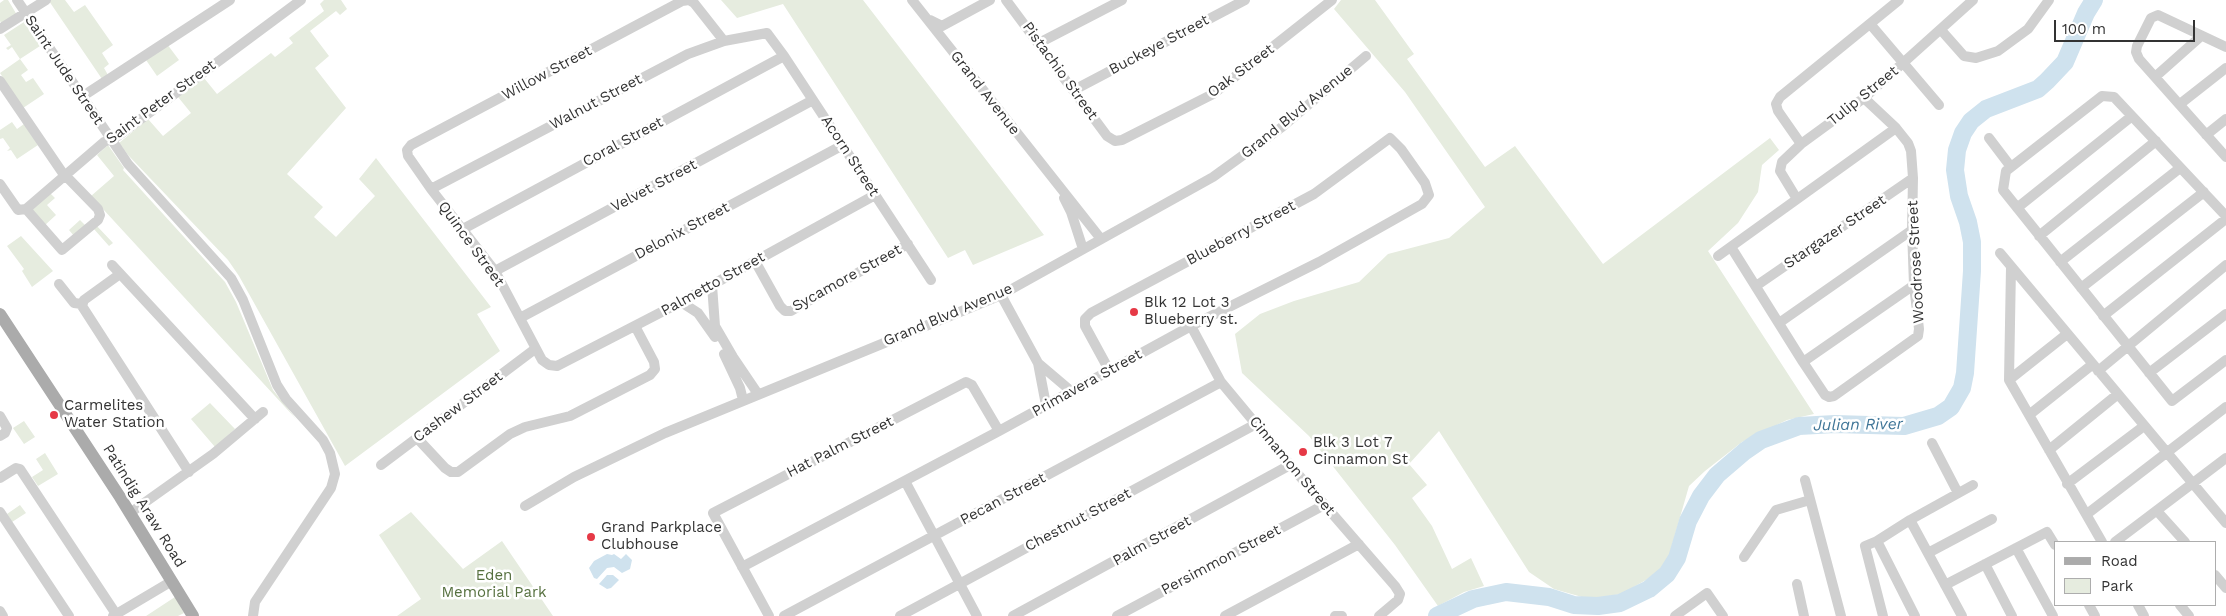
<!DOCTYPE html>
<html>
<head>
<meta charset="utf-8">
<style>
  body { margin:0 }
  #map { position:relative; width:2226px; height:616px; overflow:hidden; background:#fff; font-family:"Work Sans",sans-serif }
  canvas { display:block }
  .legend { position:absolute; left:2054px; top:541px; width:162px; height:65px; box-sizing:border-box; background:#fff; border:1px solid #adadad; margin:0; padding:6px 9px; list-style:none; font-size:15px; color:#333 }
  .legend li { display:flex; align-items:center; gap:10px; height:25px }
  .legend b { width:25px; border:1px solid #adadad }
  .scale { position:absolute; left:2054px; top:20px; width:141px; height:22px; box-sizing:border-box; border:2px solid #333; border-top:0; padding-left:6px; font-size:15px; line-height:18px; white-space:nowrap; color:#333; -webkit-text-stroke:4px #fff; paint-order:stroke }
</style>
</head>
<body>
<div id="map">
<canvas width="2226" height="616"></canvas>
<ul class="legend">
<li><b style="height:6px;background:#ababab"></b>Road</li>
<li><b style="height:14px;background:#e6ecdf"></b>Park</li>
</ul>
<div class="scale">100 m</div>
</div>
<script>
const context = document.querySelector('canvas').getContext('2d');
context.lineJoin = 'round';
function paint(path, color) { context.fillStyle = color; context.fill(path, 'evenodd'); }
const shape = rows => new Path2D(rows.map(r => 'M' + r).join(''));
function stroke(path, color, width, dash) { context.strokeStyle = color; context.lineWidth = width; context.lineCap = dash ? 'butt' : 'round'; context.setLineDash(dash || []); context.stroke(path); }
function label(font, color, halo, rows, align = 'center') {
  context.font = font + ' "Work Sans",sans-serif'; context.lineWidth = 5; context.setLineDash([]); context.textBaseline = 'middle'; context.strokeStyle = halo; context.fillStyle = color; for (const [text, x, y, turn = 0] of rows) {
    context.save(); context.translate(x, y); context.rotate((+turn || 0) * Math.PI / 180); context.textAlign = isNaN(turn) ? turn : align; if (halo) context.strokeText(text, 0, 0); context.fillText(text, 0, 0); context.restore();
  }
}
paint(shape([
  [4,0,8,0,17,15,3,26,0,21,0,3],
  [50,0,65,0,74,12,85,5,113,45,102,53,109,64,104,68,108,75,102,79,49,1],
  [324,0,341,0,347,9,340,15,336,11,310,31,329,56,315,68,346,108,287,174,323,207,314,217,336,237,375,196,359,179,376,158,491,307,477,314,500,351,345,466,239,276,228,260,128,155,119,143,148,119,163,136,191,113,178,97,204,78,217,94,271,53,275,57,293,43,289,38,324,11,320,4],
  [721,0,863,0,1044,235,973,265,965,250,948,258,783,4,737,18],
  [1341,0,1375,0,1414,54,1407,59,1485,167,1515,146,1603,264,1770,138,1779,150,1762,165,1758,192,1738,223,1708,251,1814,414,1787,420,1742,442,1705,471,1689,486,1666,566,1646,580,1621,594,1589,599,1554,589,1529,572,1439,431,1409,464,1427,485,1412,498,1432,526,1452,569,1471,558,1484,586,1464,592,1438,606,1395,545,1309,436,1242,373,1235,334,1260,314,1294,301,1359,282,1388,254,1449,238,1485,207,1405,92,1334,9],
  [24,22,40,46,20,59,28,70,21,75,26,82,33,78,44,94,23,108,0,73,20,59,12,47,8,50,6,48,11,45,4,35],
  [167,44,179,60,157,76,146,60],
  [12,122,17,129,24,124,38,145,17,159,11,150,7,151,10,148,3,138,0,139,0,130],
  [108,145,124,168,123,170,225,282,236,302,273,390,297,420,91,196,114,176,97,155],
  [50,193,55,198,47,205,56,215,44,226,33,213,33,208],
  [80,220,85,225,74,236,69,230],
  [96,225,113,243,109,246,93,228],
  [21,236,53,271,32,287,22,271,24,269,7,246],
  [210,403,235,429,215,447,191,419],
  [24,421,35,437,24,444,13,428],
  [45,453,58,474,38,486,32,477,43,470,36,459],
  [20,505,26,513,12,522,7,514],
  [411,512,463,569,502,541,553,616,397,616,421,599,379,535],
  [175,597,184,613,178,616,146,616]
]), '#e6ecdf');
paint(shape([
  [607,554,612,555,614,554,621,559,626,554,632,560,630,569,622,573,614,567,607,568,597,579,594,578,589,568,594,561],
  [607,575,613,575,619,580,611,588,607,589,599,584]
]), '#cfe2ee');
stroke(shape([
  [1437,616,1473,599,1506,592,1549,597,1574,605,1598,606,1620,603,1649,589,1667,574,1677,558,1688,521,1701,496,1717,475,1745,451,1761,440,1799,426,1835,424,1904,426,1938,416,1951,407,1962,388,1965,373,1972,271,1972,242,1968,222,1959,196,1955,170,1957,150,1963,133,1971,121,1986,109,2038,89,2047,81,2065,62,2086,13,2094,0]
]), '#cfe2ee', 18);
stroke(shape([
  [17,0,128,164,231,278,243,300,277,385,286,399,323,440,330,453,335,474,331,488,255,602,253,616],
  [689,0,682,1,411,145,407,150,408,156,431,189,495,271,542,360,549,365,557,366,681,302,875,195],
  [689,0,694,3,724,41],
  [912,0,1101,239],
  [1006,0,1107,136,1115,141,1122,140,1213,94,1332,0],
  [930,20,942,26,990,0],
  [1871,25,1939,105],
  [0,29,46,0],
  [1941,30,1964,56,1976,58,1998,51,2028,29,2049,0],
  [1039,43,1122,0],
  [2226,47,2158,15,2151,18,2137,46,2136,52,2139,59,2226,157],
  [2155,77,2200,37],
  [0,81,62,172,98,209,100,215,98,220,62,250,26,209],
  [1074,90,1245,0],
  [83,96,230,0],
  [2180,104,2226,68],
  [2206,135,2226,119],
  [1989,138,2011,167],
  [1801,144,1778,111,1776,104,1780,97,1899,0],
  [0,184,18,210,26,209],
  [431,189,688,54,724,41,767,33,784,56,931,280],
  [1064,198,1071,212,1083,249],
  [1797,199,1780,171,1782,162,1801,144,1864,98,1973,0],
  [2017,208,2132,116],
  [26,209,104,142,118,136,301,0],
  [2226,216,2114,97,2102,96,2006,171,2003,190,2172,401,2226,360],
  [463,229,784,56],
  [2039,236,2156,141],
  [1731,247,1803,362,1825,395,1829,397,1834,396,1918,336,1919,329,1914,285,1912,230,1913,178,1911,151,1908,143,1896,128,1864,98],
  [2000,253,2226,523],
  [1718,256,1896,128],
  [755,261,780,306,785,311,791,311,908,244],
  [2060,262,2180,168],
  [112,265,255,419],
  [2011,267,2009,380,2102,542],
  [495,271,813,100],
  [120,274,84,300,82,306,189,472],
  [59,284,74,303,82,304],
  [712,285,715,326,733,357,758,394],
  [1756,286,1913,178],
  [2081,288,2204,192],
  [1001,295,1038,363,1046,405],
  [681,302,698,313,715,337],
  [2103,316,2226,219],
  [520,318,843,145],
  [1779,323,1912,230],
  [1191,326,1221,382,1290,465,1395,586,1400,594,1398,600,1379,616],
  [724,354,740,388,743,400],
  [1803,362,1914,285],
  [1038,363,1071,391],
  [2098,371,2226,265],
  [2149,373,2226,314],
  [2009,380,2067,334],
  [2029,415,2093,364],
  [0,416,7,428,5,433,0,436],
  [417,438,445,468,451,472,458,472,510,434,525,427,570,416,650,375,655,369,654,362,635,326],
  [1932,443,1958,493],
  [2049,450,2118,394],
  [381,465,535,349],
  [0,478,16,468,20,469,116,614],
  [1805,480,1841,616],
  [905,481,977,616],
  [2067,484,2144,426],
  [525,506,574,477,665,433,1001,295,1213,177,1282,127,1366,56],
  [2157,511,2185,542],
  [0,512,69,616],
  [130,513,213,454,263,412],
  [2087,514,2226,407],
  [1877,541,1910,520],
  [2115,542,2226,458],
  [2016,548,2053,616],
  [1928,553,1992,519],
  [1744,557,1776,510,1810,500],
  [1985,564,2012,616],
  [742,567,999,431,1191,326,1319,262,1422,204,1429,195,1425,183,1401,149,1390,138,1314,194,1091,313,1085,319,1085,326,1109,370],
  [2215,575,2226,588],
  [1797,584,1804,616],
  [1945,585,2047,532,2055,545],
  [2089,605,2095,616],
  [2138,605,2144,616],
  [2180,605,2189,616],
  [0,611,3,616],
  [113,616,172,581],
  [769,616,713,513,966,382,972,385,999,431],
  [784,616,1221,382],
  [900,616,1256,424],
  [1013,616,1290,465],
  [1117,616,1324,505],
  [1225,616,1359,544],
  [1335,616,1342,616],
  [1675,616,1707,593,1723,616],
  [1883,616,1865,546,1877,541,1915,616],
  [1962,616,1910,520,1973,485]
]), '#d0d0d0', 10);
stroke(shape([
  [0,314,120,497,193,616]
]), '#ababab', 12);
for (const [x, y, r, color] of [
  [1134,312,5,"#e63946"],
  [54,415,5,"#e63946"],
  [1303,452,5,"#e63946"],
  [591,537,5,"#e63946"]
]) { const dot = new Path2D(); dot.arc(x, y, r, 0, 2 * Math.PI); context.fillStyle = color; context.fill(dot); stroke(dot, '#fff', 2); }
label('15px', '#333', '#fff', [
  ["Buckeye Street",1159,45,-28],
  ["Saint Jude Street",64,70,56],
  ["Pistachio Street",1060,71,54],
  ["Oak Street",1241,71,-37],
  ["Willow Street",547,73,-28],
  ["Grand Avenue",985,93,52],
  ["Tulip Street",1863,96,-39],
  ["Saint Peter Street",161,102,-36],
  ["Walnut Street",596,102,-28],
  ["Grand Blvd Avenue",1297,112,-39],
  ["Coral Street",623,142,-28],
  ["Acorn Street",850,156,57],
  ["Velvet Street",654,186,-28],
  ["Delonix Street",682,231,-28],
  ["Stargazer Street",1835,232,-34],
  ["Blueberry Street",1241,233,-28],
  ["Quince Street",471,244,54],
  ["Woodrose Street",1916,262,-93],
  ["Sycamore Street",847,278,-29],
  ["Palmetto Street",713,284,-29],
  ["Grand Blvd Avenue",948,315,-23],
  ["Primavera Street",1087,383,-29],
  ["Cashew Street",458,407,-37],
  ["Hat Palm Street",840,447,-27],
  ["Cinnamon Street",1292,466,50],
  ["Pecan Street",1003,499,-28],
  ["Patindig Araw Road",144,506,58],
  ["Chestnut Street",1078,520,-28],
  ["Palm Street",1152,541,-29],
  ["Persimmon Street",1221,560,-28]
]);
label('15px', '#333', '#fff', [
  ["Blk 12 Lot 3",1144,303],
  ["Blueberry st.",1144,320],
  ["Carmelites",64,406],
  ["Water Station",64,423],
  ["Blk 3 Lot 7",1313,443],
  ["Cinnamon St",1313,460],
  ["Grand Parkplace",601,528],
  ["Clubhouse",601,545]
], 'left');
label('15px', '#56703f', '#fff', [
  ["Eden",494,576],
  ["Memorial Park",494,593]
]);
label('italic 16px', '#3f7597', '#fff', [
  ["Julian River",1858,425,-1]
]);
</script>
</body>
</html>
